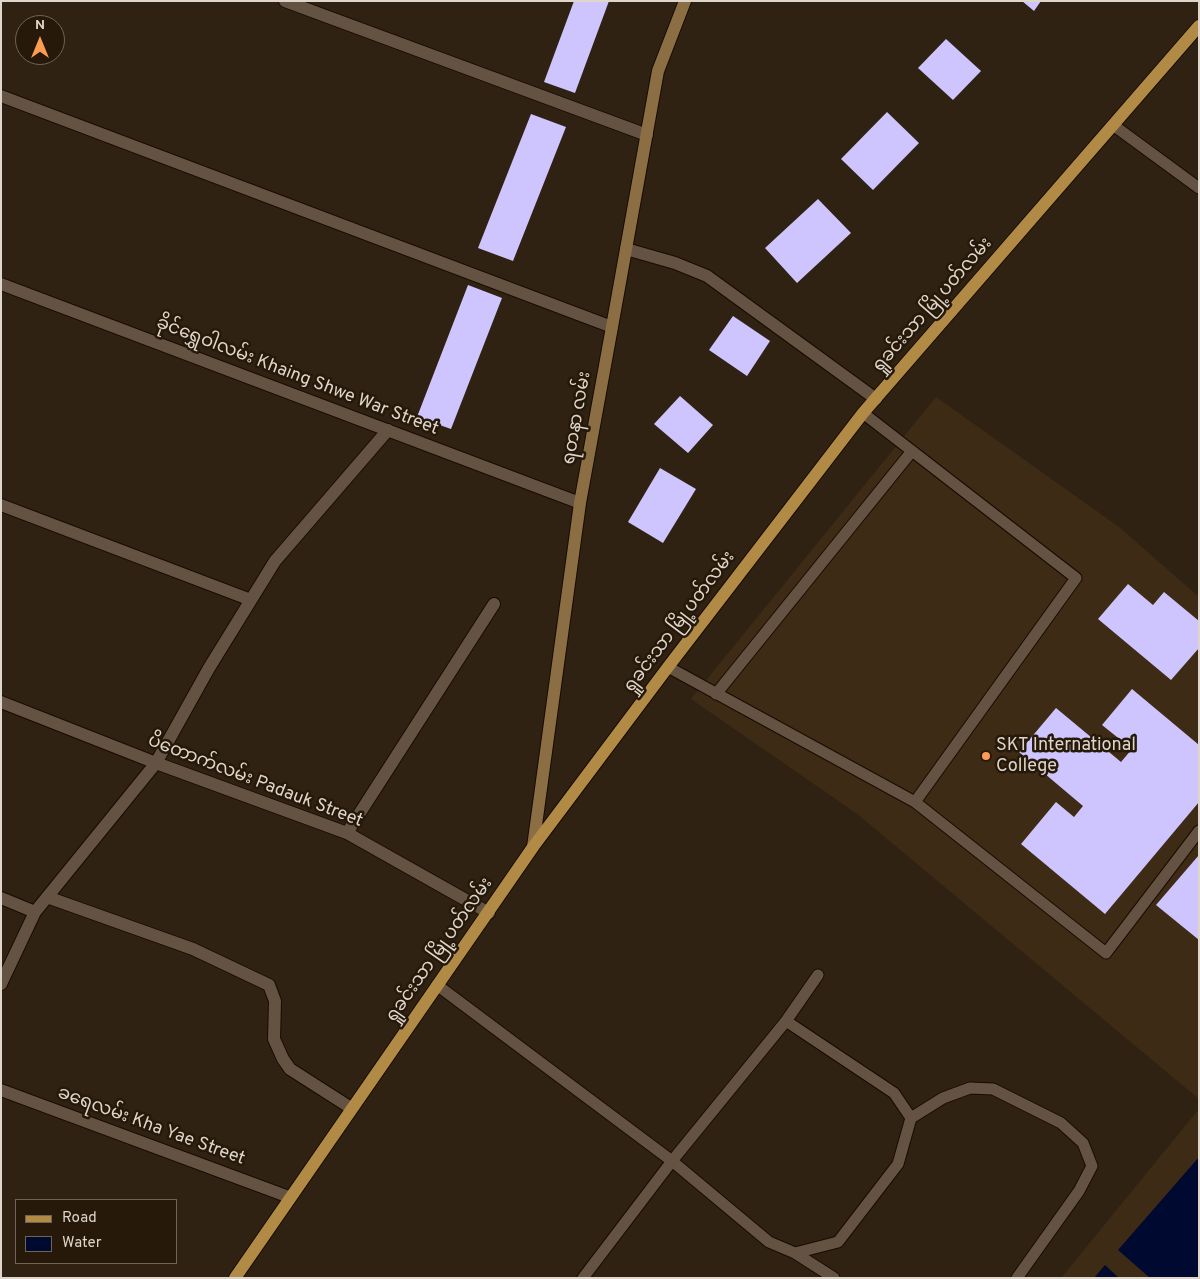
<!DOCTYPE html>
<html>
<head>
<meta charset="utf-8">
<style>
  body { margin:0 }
  #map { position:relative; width:1200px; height:1279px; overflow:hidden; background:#302213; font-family:Overpass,sans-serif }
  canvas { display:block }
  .frame { position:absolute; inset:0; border:2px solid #ded5cb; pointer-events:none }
  .legend { position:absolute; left:15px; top:1199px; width:162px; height:65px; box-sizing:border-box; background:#26190a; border:1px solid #706457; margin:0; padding:6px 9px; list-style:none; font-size:15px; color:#ded5cb }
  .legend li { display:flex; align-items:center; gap:10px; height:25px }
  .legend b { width:25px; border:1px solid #706457 }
  .north { position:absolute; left:15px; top:15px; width:50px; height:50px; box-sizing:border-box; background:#26190a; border:1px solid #706457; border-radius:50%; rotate:0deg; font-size:14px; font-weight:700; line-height:20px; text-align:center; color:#ded5cb }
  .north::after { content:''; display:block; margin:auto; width:18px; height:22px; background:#fd9c55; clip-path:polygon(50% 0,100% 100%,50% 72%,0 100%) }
</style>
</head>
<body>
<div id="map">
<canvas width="1200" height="1279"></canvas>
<div class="frame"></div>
<ul class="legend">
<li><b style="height:6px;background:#b18a45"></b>Road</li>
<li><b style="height:14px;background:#00092f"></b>Water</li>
</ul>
<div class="north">N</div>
</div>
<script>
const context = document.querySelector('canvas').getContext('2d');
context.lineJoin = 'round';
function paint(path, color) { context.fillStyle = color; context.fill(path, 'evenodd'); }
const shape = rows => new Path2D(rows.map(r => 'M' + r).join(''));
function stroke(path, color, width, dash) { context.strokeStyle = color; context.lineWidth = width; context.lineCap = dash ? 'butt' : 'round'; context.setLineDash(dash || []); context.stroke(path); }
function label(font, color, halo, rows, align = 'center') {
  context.font = font + ' Overpass,"Noto Sans Myanmar",sans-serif'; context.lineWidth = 5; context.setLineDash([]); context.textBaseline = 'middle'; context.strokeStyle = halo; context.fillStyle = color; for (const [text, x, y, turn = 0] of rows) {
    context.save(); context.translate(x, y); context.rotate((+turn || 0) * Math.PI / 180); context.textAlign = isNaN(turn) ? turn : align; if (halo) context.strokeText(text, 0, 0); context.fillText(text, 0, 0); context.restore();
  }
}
paint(shape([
  [936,397,1119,527,1199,597,1199,1099,856,813,691,699],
  [1199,1109,1199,1278,1061,1278]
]), '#3e2b16');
paint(shape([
  [1199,1157,1199,1278,1150,1278,1118,1250],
  [1105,1265,1119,1278,1094,1278]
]), '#00092f');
paint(shape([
  [574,1,609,1,575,93,544,82],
  [1022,1,1041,1,1034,11],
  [946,39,981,71,953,100,918,68],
  [887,112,919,143,873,190,841,159],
  [531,114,566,127,513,261,478,248],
  [818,199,851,233,797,283,765,248],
  [468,285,502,298,451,429,417,417],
  [733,316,770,341,747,376,709,350],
  [680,396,713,425,688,453,654,424],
  [660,468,696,489,663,543,628,522],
  [1128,584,1153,605,1164,592,1199,621,1199,648,1171,680,1098,619],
  [1132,689,1199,745,1199,802,1105,914,1021,844,1056,802,1074,817,1083,806,1019,752,1056,708,1121,762,1132,749,1102,725],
  [1199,855,1199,940,1156,905]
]), '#cec5fe');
const lane = shape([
  [1113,125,1199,188],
  [668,667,915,802,1076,578,863,413],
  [716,694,912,451],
  [915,802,1106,953,1199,831],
  [437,985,672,1161,769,1242,795,1253,838,1242,898,1164,911,1118,894,1093,786,1021],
  [911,1118,943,1098,970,1088,993,1089,1061,1123,1083,1143,1092,1166,1079,1191,1017,1278],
  [795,1253,834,1278],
  [583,1278,672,1161,786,1021,818,975]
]);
const street = shape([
  [285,1,647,135],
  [1,96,612,327],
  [626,249,675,263,707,276,876,399],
  [1,284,580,503],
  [1,505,251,600],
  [1,702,156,763,347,833,489,913],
  [347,833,494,604],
  [47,897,193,949,269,985,275,1001,274,1039,283,1059,290,1069,351,1108],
  [1,898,35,912],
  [1,984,35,912,156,763,209,668,275,561,388,430],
  [1,1090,289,1197]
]);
const secondary = shape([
  [533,847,580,503,612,327,658,71,685,1]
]);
const primary = shape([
  [235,1278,533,847,668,667,863,413,1199,26]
]);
stroke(lane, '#180b01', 13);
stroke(street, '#180b01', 14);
stroke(secondary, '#180b01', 14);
stroke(primary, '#180b01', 14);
stroke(lane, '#645343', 11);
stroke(street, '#645343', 12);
stroke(secondary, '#8b6e44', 12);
stroke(primary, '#b18a45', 12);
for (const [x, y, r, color] of [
  [986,756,5,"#fd9c55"]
]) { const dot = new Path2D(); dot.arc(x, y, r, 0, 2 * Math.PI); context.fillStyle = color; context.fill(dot); stroke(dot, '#26190a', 2); }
label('18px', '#ded5cb', '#26190a', [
  ["ရှုခင်းသာ မြို့ပတ်လမ်း",933,306,-49],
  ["ခိုင်ရွှေဝါလမ်း Khaing Shwe War Street",297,377,21],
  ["ရတနာ လမ်း",578,418,-80],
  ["ရှုခင်းသာ မြို့ပတ်လမ်း",680,623,-53],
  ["ပိတောက်လမ်း Padauk Street",255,782,21],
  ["ရှုခင်းသာ မြို့ပတ်လမ်း",440,951,-55],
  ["ခရေလမ်း Kha Yae Street",151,1127,20]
]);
label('18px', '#ded5cb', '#26190a', [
  ["SKT International",996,746],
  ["College",996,767]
], 'left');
</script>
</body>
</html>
